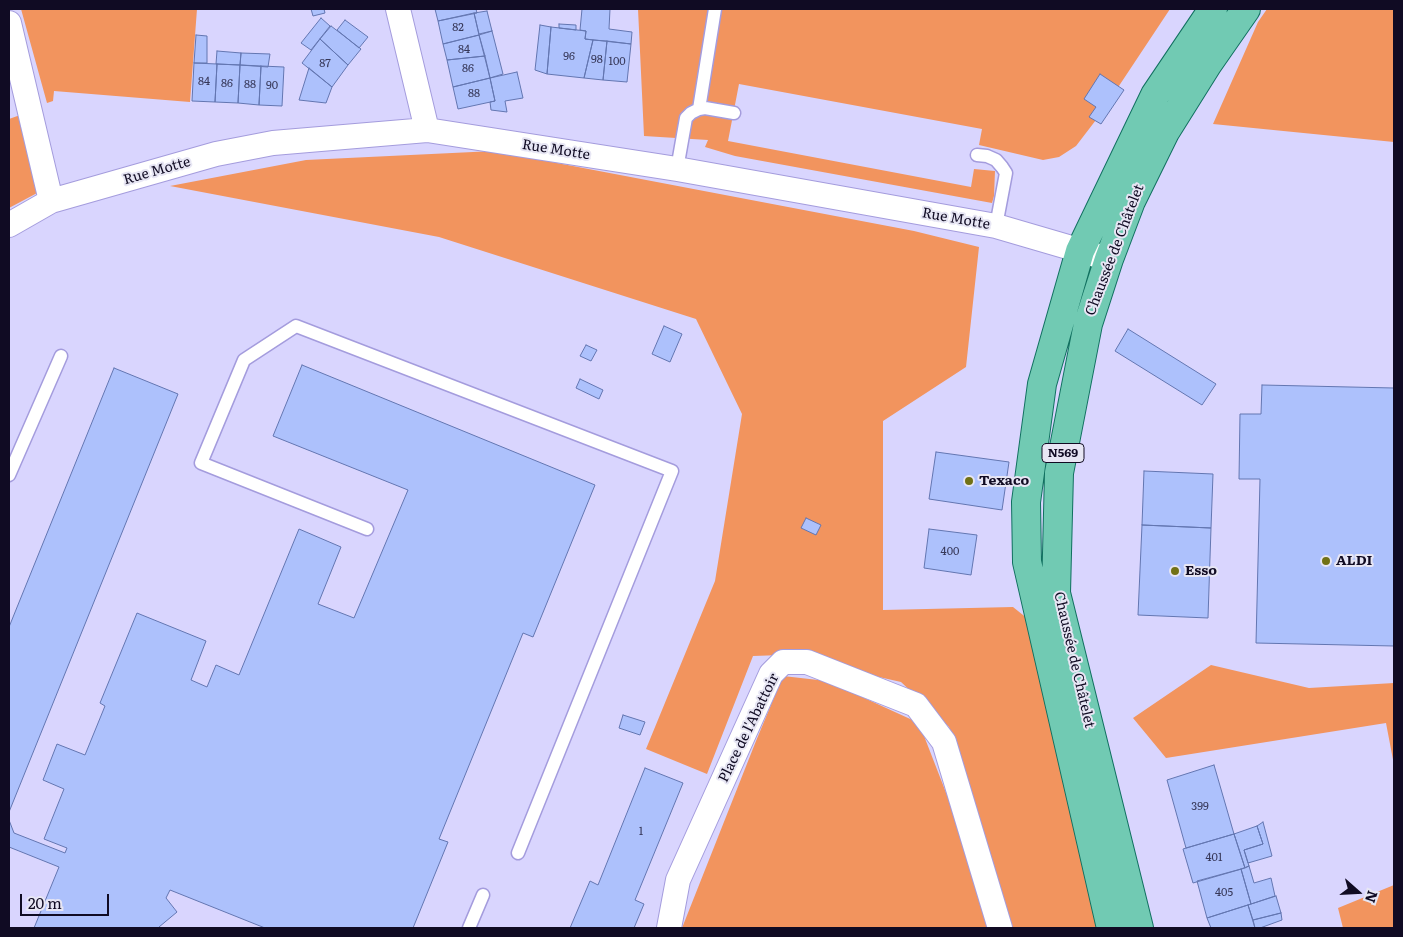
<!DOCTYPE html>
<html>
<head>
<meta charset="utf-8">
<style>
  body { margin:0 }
  #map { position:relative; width:1403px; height:937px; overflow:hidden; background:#d9d5fe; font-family:Literata,serif }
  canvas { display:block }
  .frame { position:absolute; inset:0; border:10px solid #100b23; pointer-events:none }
  .north { position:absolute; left:1333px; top:867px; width:50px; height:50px; -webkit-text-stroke:4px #e7e6f4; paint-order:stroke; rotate:109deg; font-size:14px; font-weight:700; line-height:20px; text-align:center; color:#100b23 }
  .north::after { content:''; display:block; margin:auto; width:18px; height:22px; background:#100b23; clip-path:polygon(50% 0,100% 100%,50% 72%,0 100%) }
  .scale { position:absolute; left:20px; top:894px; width:89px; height:22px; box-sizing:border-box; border:2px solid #100b23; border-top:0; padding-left:6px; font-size:15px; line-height:18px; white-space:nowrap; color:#100b23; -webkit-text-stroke:4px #e7e6f4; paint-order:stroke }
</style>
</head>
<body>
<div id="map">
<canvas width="1403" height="937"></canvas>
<div class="frame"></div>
<div class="north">N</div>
<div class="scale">20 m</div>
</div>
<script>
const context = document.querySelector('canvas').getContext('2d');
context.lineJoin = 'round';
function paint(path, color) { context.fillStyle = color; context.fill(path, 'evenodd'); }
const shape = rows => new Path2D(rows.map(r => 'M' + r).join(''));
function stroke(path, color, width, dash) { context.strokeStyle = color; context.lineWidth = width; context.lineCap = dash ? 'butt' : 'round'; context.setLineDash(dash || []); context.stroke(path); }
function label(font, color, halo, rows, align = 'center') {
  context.font = font + ' Literata,serif'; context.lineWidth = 4; context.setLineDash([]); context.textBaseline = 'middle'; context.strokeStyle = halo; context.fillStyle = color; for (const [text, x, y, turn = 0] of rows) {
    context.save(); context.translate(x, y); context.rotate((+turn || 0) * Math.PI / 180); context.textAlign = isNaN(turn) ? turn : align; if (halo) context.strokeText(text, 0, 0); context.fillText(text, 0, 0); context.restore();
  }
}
paint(shape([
  [21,9,197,9,190,102,54,91,53,101,47,103],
  [638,9,1170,9,1099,116,1076,146,1059,157,1043,160,979,145,982,129,739,84,728,141,971,187,974,169,995,171,994,196,992,203,735,156,705,147,708,140,644,136],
  [1267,9,1394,9,1394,142,1213,124,1258,22],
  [23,114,39,192,9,208,9,119],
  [494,151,914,231,979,247,966,367,883,421,883,610,1013,607,1043,631,1099,926,1095,928,1010,928,949,727,901,682,782,655,753,656,707,774,646,749,715,581,742,414,696,319,439,237,170,186,306,160],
  [1211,665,1309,688,1394,683,1394,765,1386,723,1166,758,1133,718],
  [783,676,827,681,919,723,964,839,987,928,682,928,756,741],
  [1394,885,1394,928,1343,928,1338,908]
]), '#f2945e');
const building = shape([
  [311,9,324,9,325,13,313,16,311,9],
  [435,9,476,9,477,13,438,21,435,9],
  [582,9,610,9,609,29,632,32,631,44,585,39,586,31,580,30,582,9],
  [487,11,492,31,479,34,474,13,487,11],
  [474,13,479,35,443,44,438,21,474,13],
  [321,18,330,26,311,50,301,43,321,18],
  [345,20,368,37,359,48,337,30,345,20],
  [559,24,576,25,576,30,559,28,559,24],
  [540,25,551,27,547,74,535,70,540,25],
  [331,26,361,49,348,65,320,39,331,26],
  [551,27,586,31,585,39,593,40,584,78,547,74,551,27],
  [492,31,503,74,490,78,479,35,492,31],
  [196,35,207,36,207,63,194,63,196,35],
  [479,35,485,56,447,60,443,44,479,35],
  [320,39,348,65,332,87,302,63,320,39],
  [593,40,607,41,603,80,584,78,593,40],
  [607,41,631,44,627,82,603,80,607,41],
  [217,51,241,53,240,65,216,64,217,51],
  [241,53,270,54,268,67,240,65,241,53],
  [485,56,490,78,453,87,447,60,485,56],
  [194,63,217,64,215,102,192,101,194,63],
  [217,64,240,65,238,103,215,102,217,64],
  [240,65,261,66,259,105,238,103,240,65],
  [261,66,284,67,282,106,259,105,261,66],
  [309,68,332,87,326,103,299,100,309,68],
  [517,72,523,98,505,101,507,112,491,110,490,102,495,101,490,78,517,72],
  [1100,74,1124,90,1101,124,1089,117,1096,107,1084,99,1100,74],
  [490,78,495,101,458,109,453,87,490,78],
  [664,326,682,334,670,362,652,354,664,326],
  [1128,329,1216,384,1202,405,1115,351,1128,329],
  [586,345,597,350,591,361,580,356,586,345],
  [302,365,595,485,533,637,523,633,439,839,448,842,413,928,265,928,170,890,166,898,177,912,159,927,160,928,34,928,59,867,9,847,9,820,14,833,65,853,67,848,44,839,64,789,43,780,57,744,85,755,105,706,100,703,137,613,206,641,191,680,207,687,216,665,239,675,299,529,341,547,318,604,354,618,408,490,273,436,302,365],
  [114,368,178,394,9,812,9,627,114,368],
  [580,379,603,390,599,399,576,388,580,379],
  [1262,385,1394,388,1394,646,1256,643,1260,479,1239,479,1240,414,1261,414,1262,385],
  [936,452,1009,462,1002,510,929,499,936,452],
  [1144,471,1213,474,1211,528,1142,525,1144,471],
  [806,518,821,525,816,535,801,528,806,518],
  [1142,525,1211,528,1208,618,1138,615,1142,525],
  [929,529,977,535,971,575,924,568,929,529],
  [623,715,645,722,640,735,619,728,623,715],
  [1214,765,1234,834,1186,848,1167,780,1214,765],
  [645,768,683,783,635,900,644,904,634,928,570,928,590,881,598,885,645,768],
  [1263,822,1272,856,1248,863,1244,850,1263,844,1257,826,1263,822],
  [1257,826,1263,844,1244,850,1249,866,1245,868,1234,834,1257,826],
  [1234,834,1245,868,1193,883,1183,849,1234,834],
  [1249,866,1254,883,1271,878,1275,896,1251,904,1241,869,1249,866],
  [1241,869,1251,904,1207,918,1197,881,1241,869],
  [1276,896,1281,913,1253,920,1248,905,1276,896],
  [1248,905,1255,928,1211,928,1207,918,1248,905],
  [1281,913,1282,920,1260,928,1255,928,1253,920,1281,913]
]);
paint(building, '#adc1fc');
stroke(building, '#6376b1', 1);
const service = shape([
  [699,109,715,9],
  [977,155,987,156,996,160,1002,167,1006,173,996,226],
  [677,169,686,118,691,113,699,109,705,108,734,113],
  [9,475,61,356],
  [367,529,201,463,244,360,296,326,672,471,518,853],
  [469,928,483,895]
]);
const minor = shape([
  [398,9,427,130],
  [9,23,51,201],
  [9,225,51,201,216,154,273,143,427,130,677,169,996,226,1109,259],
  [669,928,678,880,771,674,783,662,807,662,916,705,944,742,1000,928]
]);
const primary = shape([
  [1111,928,1027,562,1026,502,1042,384,1080,251,1155,95,1213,9],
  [1139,928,1056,593,1059,473,1088,324,1109,259,1131,201,1165,132,1207,65,1246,9]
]);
stroke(service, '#a49cdd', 15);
stroke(minor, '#a49cdd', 26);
stroke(primary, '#117060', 30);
stroke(service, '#fff', 12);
stroke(minor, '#fff', 24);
stroke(primary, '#71cab3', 28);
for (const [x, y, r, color] of [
  [969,481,5,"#717115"],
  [1326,561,5,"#717115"],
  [1175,571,5,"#717115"]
]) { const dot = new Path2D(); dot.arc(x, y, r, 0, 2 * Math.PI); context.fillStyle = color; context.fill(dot); stroke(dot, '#e7e6f4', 2); }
label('11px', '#373859', null, [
  ["82",458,28],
  ["84",464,50],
  ["96",569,57],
  ["98",597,60],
  ["100",617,62],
  ["87",325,64],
  ["86",468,69],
  ["84",204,82],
  ["86",227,84],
  ["88",250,85],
  ["90",272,86],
  ["88",474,94],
  ["400",950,552],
  ["399",1200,807],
  ["1",641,832],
  ["401",1214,858],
  ["405",1224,893]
]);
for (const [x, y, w] of [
  [1063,453,42]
]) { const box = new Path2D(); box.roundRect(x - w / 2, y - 9.5, w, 19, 4); context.fillStyle = '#e7e6f4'; context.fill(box); stroke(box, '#100b23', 1); }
label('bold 12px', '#100b23', null, [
  ["N569",1063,453]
]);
label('14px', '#100b23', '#e7e6f4', [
  ["Rue Motte",556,150,9],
  ["Rue Motte",157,171,-16],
  ["Rue Motte",956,219,10],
  ["Chaussée de Châtelet",1115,250,-69],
  ["Chaussée de Châtelet",1074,660,77],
  ["Place de l'Abattoir",749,728,-64]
]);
label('bold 14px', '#100b23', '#e7e6f4', [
  ["Texaco",979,481],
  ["ALDI",1336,561],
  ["Esso",1185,571]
], 'left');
</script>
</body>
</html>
